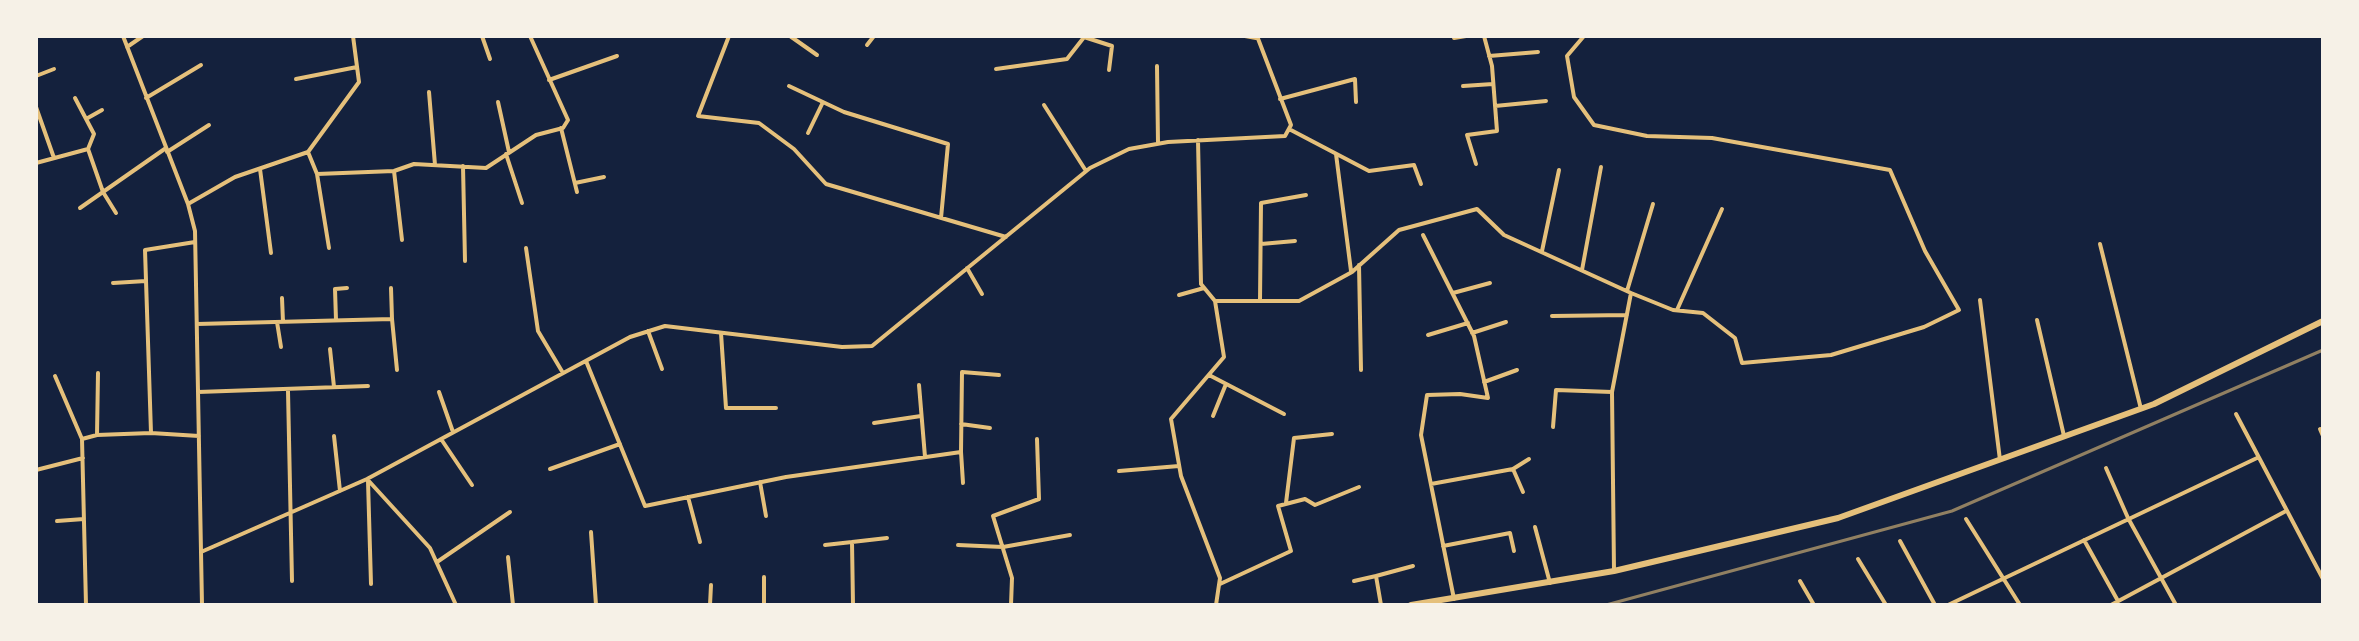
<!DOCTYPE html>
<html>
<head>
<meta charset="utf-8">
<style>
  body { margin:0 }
  #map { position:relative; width:2359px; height:641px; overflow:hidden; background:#14213d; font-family:Inter,sans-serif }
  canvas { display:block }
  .frame { position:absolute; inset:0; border:38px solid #f6f1e7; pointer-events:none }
</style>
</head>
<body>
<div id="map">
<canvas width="2359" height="641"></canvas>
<div class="frame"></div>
</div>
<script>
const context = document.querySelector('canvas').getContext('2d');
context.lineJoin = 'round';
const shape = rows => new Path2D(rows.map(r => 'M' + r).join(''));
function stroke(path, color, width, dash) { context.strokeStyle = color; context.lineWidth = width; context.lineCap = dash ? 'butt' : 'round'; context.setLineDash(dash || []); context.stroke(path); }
stroke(shape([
  [123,36,188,204,195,231,202,605],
  [482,36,490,59],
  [729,36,698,116,759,123,794,149,826,184,1006,237],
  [790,36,817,55],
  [1245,36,1256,38],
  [1584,36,1567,56,1574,97,1594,125,1647,136,1712,138,1890,170,1925,251,1959,310,1924,327,1831,355,1742,363,1735,338,1703,313,1673,310,1631,293],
  [1084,37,1112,46,1109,70],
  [1454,38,1466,36],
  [867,45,874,36],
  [127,47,143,36],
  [1489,56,1538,52],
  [1157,66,1158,143],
  [996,69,1067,59,1085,36],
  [36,76,54,69],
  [296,79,357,67],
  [549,80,617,56],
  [789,86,844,112,948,144,941,218],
  [1463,86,1493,84],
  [429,92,435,165],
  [75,98,94,134,88,149],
  [146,98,201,65],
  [1280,99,1355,79,1356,102],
  [498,102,509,152],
  [1044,105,1086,171],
  [1495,106,1546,101],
  [36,107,54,158],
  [86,119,102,110],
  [561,128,577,192],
  [1289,129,1369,171,1414,165,1421,184],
  [808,133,823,102],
  [1198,140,1201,284,1215,301,1224,357,1171,419,1181,476,1220,578,1216,605],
  [167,152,209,125],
  [308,152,317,174,394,171,414,164,486,168,536,135,563,128,568,120,530,36],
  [506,154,522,203],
  [1336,154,1351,271],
  [36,163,88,149,103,192,116,213],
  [1476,164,1467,135,1497,131,1492,66,1484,36],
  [463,166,465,261],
  [260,169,271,253],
  [394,171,402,240],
  [317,174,329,248],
  [575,183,604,177],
  [188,204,235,177,308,152,359,82,353,36],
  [80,208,166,148],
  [1423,235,1474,336,1488,398,1460,394,1427,395,1421,435,1454,599],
  [1261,244,1295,241],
  [2100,244,2141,409],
  [526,248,538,331,563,373],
  [1542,251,1559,170],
  [1359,265,1361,370],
  [967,268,982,294],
  [1582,270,1601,167],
  [113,283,146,281],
  [391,288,392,319],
  [1627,291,1653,204],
  [1453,293,1490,283],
  [1179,295,1204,288],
  [282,298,283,322],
  [1980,300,2000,460],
  [1215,301,1299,301,1352,272,1399,230,1477,209,1504,235,1631,293,1612,392,1614,571],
  [1260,301,1261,203,1306,195],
  [1677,310,1722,209],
  [1552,316,1627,315],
  [336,320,335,289,347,288],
  [2037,320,2064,436],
  [277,322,281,347],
  [197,324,392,319,397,370],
  [648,331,662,369],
  [721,333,726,408,776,408],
  [1472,333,1506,322],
  [1428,335,1468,323],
  [330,349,334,387],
  [586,361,645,506,786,477,961,452,962,372,999,375],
  [1209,375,1284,414],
  [55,376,82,439],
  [1484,382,1517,370],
  [919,385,925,457],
  [288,391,292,581],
  [198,392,368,386],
  [439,392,453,432],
  [2236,414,2323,579],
  [1213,416,1226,384],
  [874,423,921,416],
  [961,424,990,428],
  [1553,427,1556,390,1612,392],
  [2320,429,2323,436],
  [151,433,145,250,195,242],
  [97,435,98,373],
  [334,436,340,491],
  [441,439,472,485],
  [961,452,963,483],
  [2106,468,2128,518,2176,605],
  [550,469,620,444],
  [1513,469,1529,459],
  [36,470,83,458],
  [1119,471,1179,466],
  [367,479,430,548,456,605],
  [368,481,371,584],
  [760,482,766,516],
  [1431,484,1513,469,1523,492],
  [688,497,700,542],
  [1286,503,1294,438,1332,434],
  [1966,519,2020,605],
  [57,521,84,519],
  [1535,527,1550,583],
  [591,532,596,605],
  [2084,540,2118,601],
  [1900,541,1935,605],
  [852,542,887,538],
  [825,545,852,542,853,605],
  [958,545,1003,547,1070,535],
  [1443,546,1510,533,1514,551],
  [201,552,367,479,630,337,665,326,842,347,872,346,1090,168,1129,149,1168,142,1285,136,1291,125,1257,36],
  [508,557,513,605],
  [1858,559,1886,605],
  [437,562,510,512],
  [1354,581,1376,576],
  [1800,581,1814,605],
  [1220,584,1291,551,1278,506,1305,499,1315,505,1359,487],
  [86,605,82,439,97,435,151,433,199,436],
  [710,605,711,585],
  [764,605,764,577],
  [1011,605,1012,578,993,516,1039,499,1037,439],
  [1381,605,1376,576,1413,566],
  [1948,605,2257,458],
  [2111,605,2286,511]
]), '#e5c07b', 4);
stroke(shape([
  [1411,605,1614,571,1838,518,2154,404,2323,321]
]), '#e5c07b', 6);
stroke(shape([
  [1606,605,1952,511,2323,350]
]), '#918062', 3);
</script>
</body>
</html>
